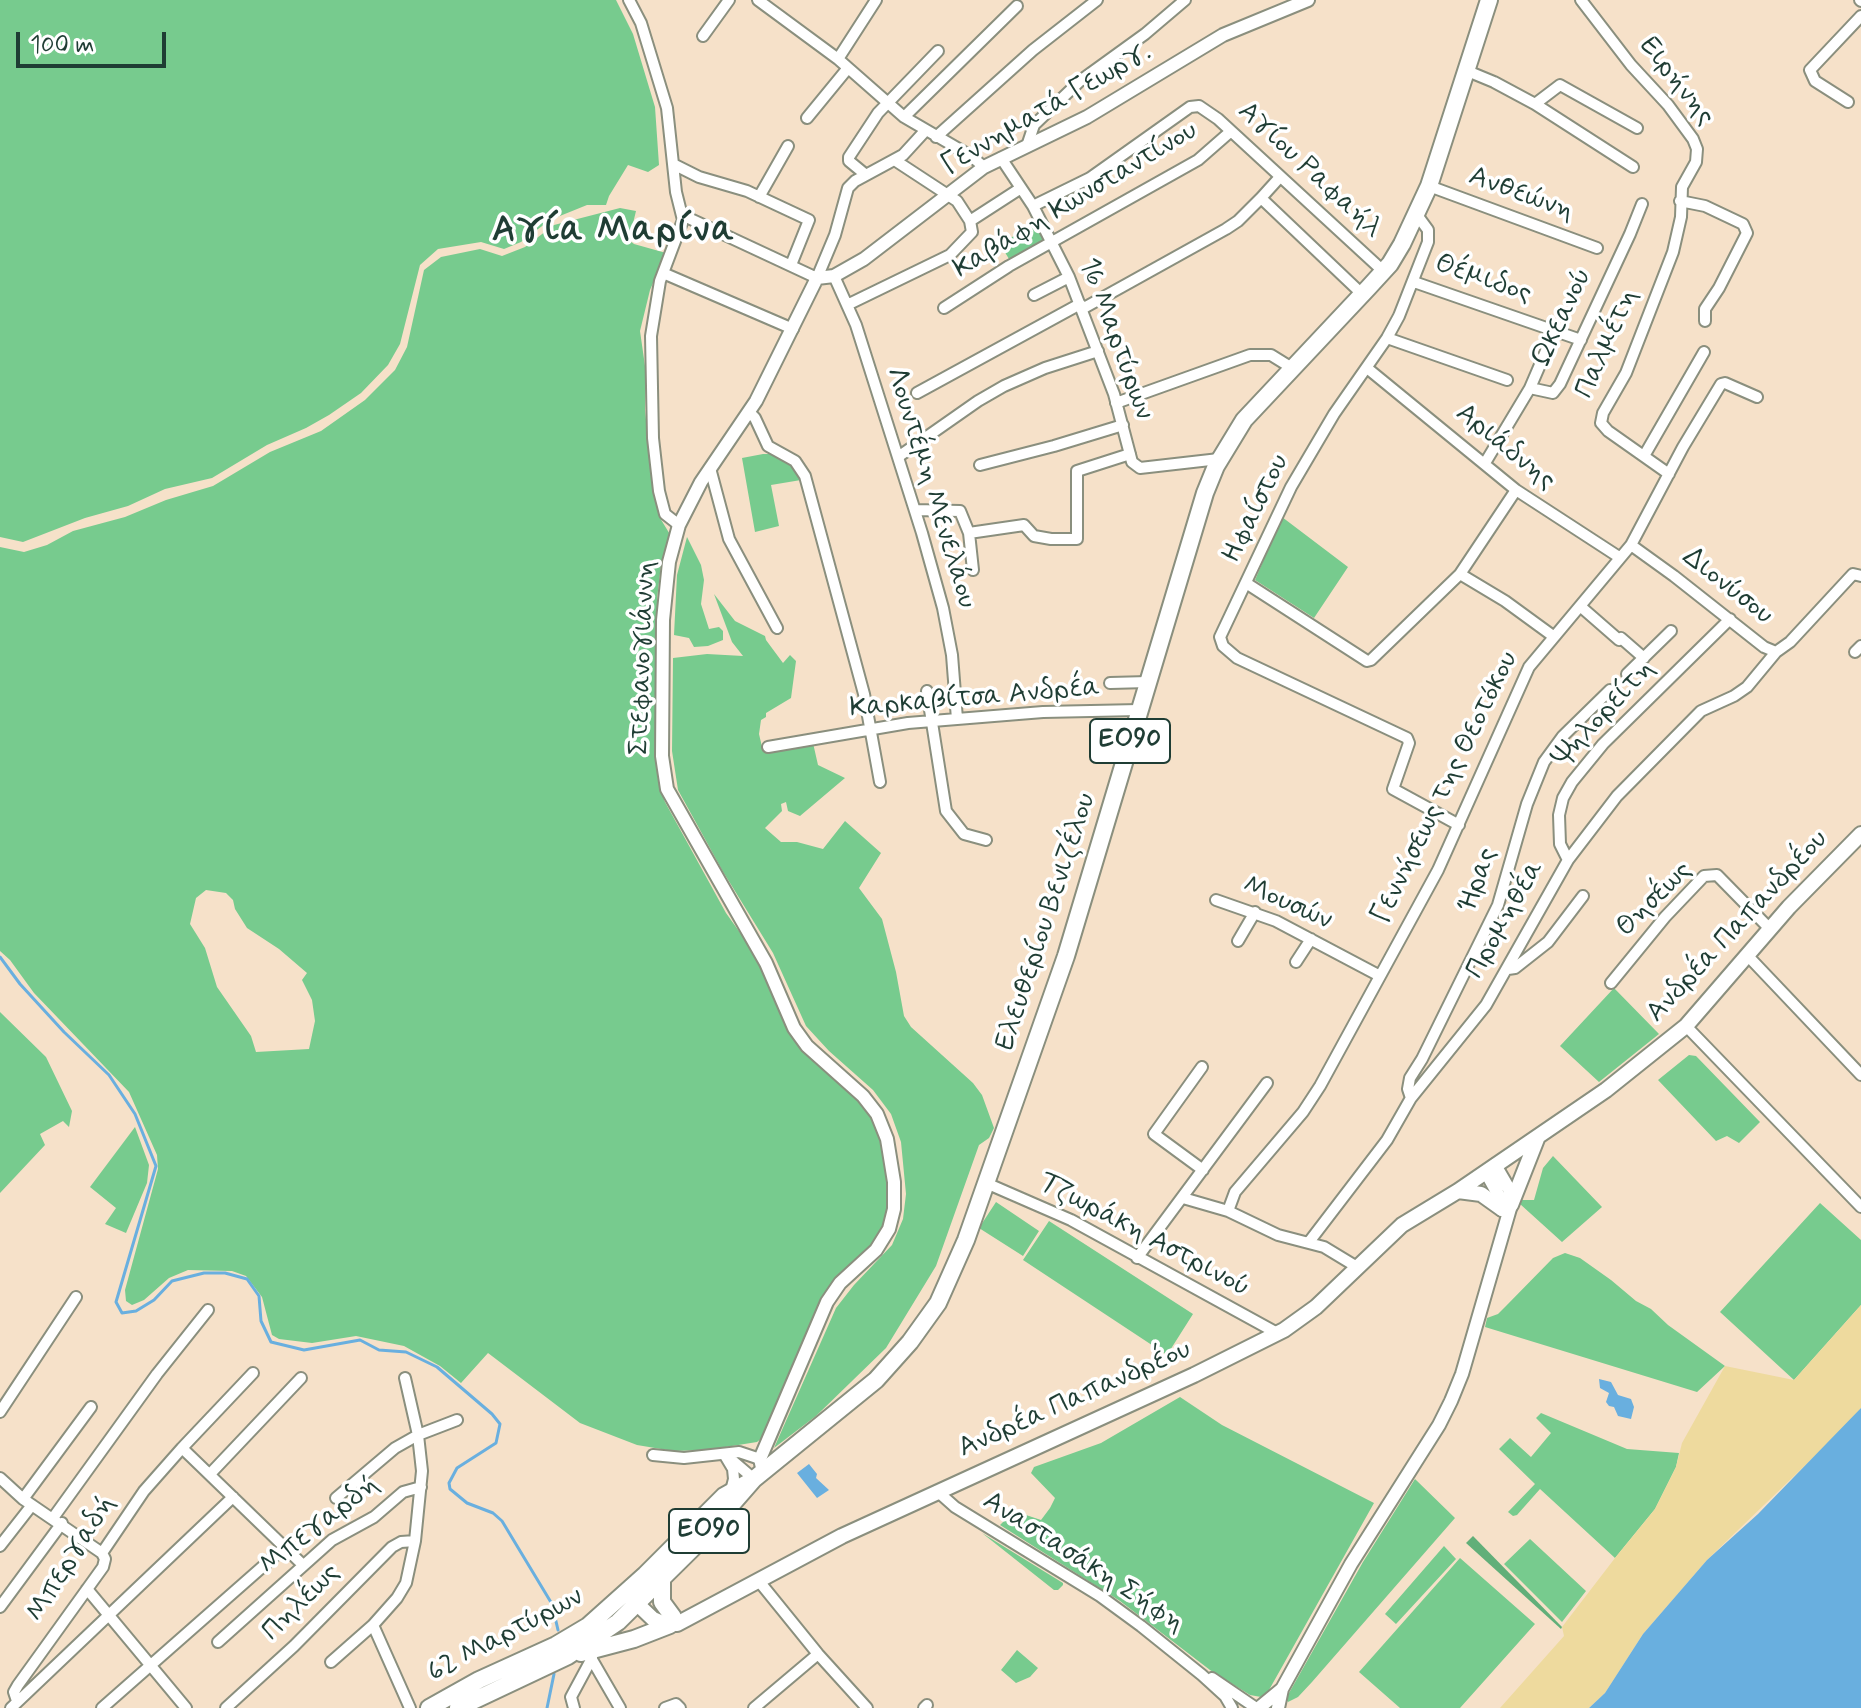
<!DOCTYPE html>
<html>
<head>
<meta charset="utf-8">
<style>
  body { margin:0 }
  #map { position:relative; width:1861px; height:1708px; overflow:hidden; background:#f6e1c9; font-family:Mynerve,sans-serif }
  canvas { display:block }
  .scale { position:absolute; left:16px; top:32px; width:150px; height:36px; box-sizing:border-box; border:4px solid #1f3d34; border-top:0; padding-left:10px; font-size:24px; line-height:28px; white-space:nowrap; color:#1f3d34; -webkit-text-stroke:6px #fff; paint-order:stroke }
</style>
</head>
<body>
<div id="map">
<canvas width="1861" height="1708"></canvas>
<div class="scale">100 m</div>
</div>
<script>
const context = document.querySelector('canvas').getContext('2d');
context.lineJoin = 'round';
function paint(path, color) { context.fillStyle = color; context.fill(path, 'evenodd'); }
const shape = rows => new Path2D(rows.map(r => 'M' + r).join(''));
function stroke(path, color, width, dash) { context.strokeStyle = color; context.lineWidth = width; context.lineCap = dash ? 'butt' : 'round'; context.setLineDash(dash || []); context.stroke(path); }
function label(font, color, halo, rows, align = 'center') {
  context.font = font + ' Mynerve,sans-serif'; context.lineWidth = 7; context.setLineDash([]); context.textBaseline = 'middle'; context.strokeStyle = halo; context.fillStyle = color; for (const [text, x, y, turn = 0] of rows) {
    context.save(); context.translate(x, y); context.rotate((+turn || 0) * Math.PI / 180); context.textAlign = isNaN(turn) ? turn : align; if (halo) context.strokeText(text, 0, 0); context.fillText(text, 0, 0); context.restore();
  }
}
paint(shape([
  [0,0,616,0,633,34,655,107,659,165,648,172,628,165,609,196,606,205,587,205,550,220,521,242,504,249,481,242,438,249,420,265,400,344,388,365,361,393,329,415,306,428,267,445,212,478,165,489,128,506,85,518,23,542,0,537],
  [620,208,636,211,629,240,634,244,666,253,650,290,640,331,646,373,645,410,654,492,660,518,671,536,661,565,657,599,656,725,658,781,665,802,726,913,756,955,779,1003,873,1118,880,1132,889,1175,888,1219,870,1248,826,1292,813,1316,762,1438,757,1442,707,1450,673,1451,637,1445,580,1423,488,1353,461,1383,440,1366,404,1346,356,1336,312,1343,279,1339,272,1335,262,1297,246,1276,232,1271,188,1270,169,1278,144,1300,132,1305,126,1301,125,1290,158,1169,157,1155,129,1092,34,993,10,960,0,951,0,547,24,552,47,545,73,531,125,517,166,500,213,486,270,452,321,431,365,400,395,370,407,347,424,270,441,257,480,249,502,256,525,247,554,225],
  [206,890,226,893,233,900,235,909,247,928,279,949,307,973,302,980,312,1000,315,1021,309,1049,256,1052,251,1036,217,987,205,948,190,924,196,898],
  [1036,223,1044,240,1009,259,1000,244],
  [763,454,773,454,790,463,798,470,801,480,771,485,779,526,755,532,742,458],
  [1282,517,1348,567,1314,618,1255,580],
  [687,537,701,565,704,580,701,604,709,629,719,627,723,631,723,640,708,646,694,647,689,638,674,635,677,575],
  [714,594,735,621,765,636,766,640,783,663,790,655,796,661,791,698,766,713,766,717,761,720,759,734,763,751,813,743,818,765,845,778,800,816,788,811,786,802,781,804,782,811,765,828,781,842,797,842,823,849,845,821,881,853,859,888,882,919,896,972,904,1016,911,1027,973,1083,982,1095,994,1128,989,1138,979,1145,936,1266,886,1348,816,1416,774,1448,836,1308,854,1285,892,1245,903,1219,906,1194,901,1142,891,1114,873,1090,829,1051,806,1026,773,953,722,870,678,790,672,751,673,658,707,654,743,656,732,642],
  [1614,988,1659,1034,1599,1082,1560,1046],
  [0,1012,46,1057,72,1111,69,1127,63,1121,40,1134,45,1145,0,1193],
  [1689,1055,1696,1056,1760,1122,1739,1143,1727,1136,1716,1141,1658,1080],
  [135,1127,149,1165,147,1183,126,1233,105,1224,116,1208,90,1187],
  [1553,1156,1602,1207,1562,1242,1520,1204,1522,1200,1534,1200,1543,1168],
  [996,1202,1039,1231,1023,1256,979,1228],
  [1820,1203,1861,1240,1861,1305,1794,1380,1720,1312],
  [1049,1221,1193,1314,1167,1355,1023,1260],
  [1565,1253,1580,1258,1611,1280,1636,1301,1651,1309,1668,1325,1725,1366,1697,1392,1485,1327,1487,1318,1498,1314,1506,1306,1553,1258],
  [1180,1397,1222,1425,1374,1503,1269,1690,1261,1697,1250,1695,1210,1670,1120,1601,1000,1525,1009,1516,1023,1519,1026,1515,1041,1520,1050,1508,1055,1498,1031,1473,1034,1467,1101,1443],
  [1541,1413,1627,1449,1679,1453,1676,1467,1655,1509,1615,1558,1540,1489,1517,1515,1513,1516,1508,1512,1535,1484,1499,1449,1510,1438,1531,1457,1551,1433,1536,1418],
  [1415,1479,1455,1518,1312,1682,1298,1697,1288,1702,1286,1699,1289,1693,1363,1562],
  [982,1533,1063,1583,1063,1585,1058,1590,1054,1590],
  [1530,1539,1586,1591,1562,1622,1504,1564],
  [1444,1546,1456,1559,1396,1624,1385,1614],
  [1460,1558,1535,1624,1460,1708,1400,1708,1359,1672],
  [1017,1650,1038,1668,1030,1677,1016,1683,1001,1670]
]), '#77cb8e');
paint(shape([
  [1473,1536,1562,1627,1561,1629,1466,1543]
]), '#61af79');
paint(shape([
  [1861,1305,1861,1408,1850,1422,1707,1560,1643,1634,1605,1693,1589,1708,1500,1708,1564,1636,1562,1627,1615,1558,1655,1509,1676,1467,1682,1443,1725,1366,1794,1380]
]), '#eeda9e');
paint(shape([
  [1599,1379,1611,1382,1618,1395,1631,1399,1634,1407,1631,1419,1618,1416,1614,1407,1609,1406,1606,1402,1609,1393,1600,1388],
  [1861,1408,1861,1708,1589,1708,1605,1693,1643,1634,1707,1560,1758,1514],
  [809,1464,817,1474,816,1478,829,1490,817,1498,797,1473]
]), '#69afdf');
stroke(shape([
  [0,957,20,984,64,1032,109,1075,135,1114,156,1166,116,1302,122,1313,136,1311,154,1300,172,1281,204,1273,225,1273,247,1279,259,1296,261,1321,271,1342,304,1350,360,1340,379,1350,406,1352,437,1367,492,1414,500,1424,496,1443,457,1468,449,1483,450,1489,467,1503,493,1513,502,1521,552,1604,558,1630],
  [547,1708,554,1674]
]), '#69afdf', 3);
const minor = shape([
  [629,0,641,23,667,108,676,192,683,220,660,281,651,336,653,438,659,491,665,514,679,525],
  [758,0,838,59,904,117,971,156,984,167],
  [1581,0,1631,65,1668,105,1693,139,1697,149,1696,162,1682,187,1681,217,1673,252,1626,373,1603,413,1601,423,1608,431,1669,474],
  [1860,0,1861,1],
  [703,36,729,0],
  [838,59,876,0],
  [1465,70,1494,82,1535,104,1560,85,1637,128],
  [1848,102,1815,81,1810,70,1861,16],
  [1535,104,1633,167],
  [904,117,1017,6],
  [807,118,848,68],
  [936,137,1033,50,1097,0],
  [1027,146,1034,125,1080,81,1145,34,1185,0],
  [1001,158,1033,206,1069,277,1114,394,1132,462,1140,468,1219,459],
  [673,164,699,177,747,191,809,220,791,265],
  [866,175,849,161,849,157,878,113,938,51],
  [1429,186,1597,248],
  [759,197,788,146],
  [1261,198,1280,177],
  [1680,201,1705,206,1743,224,1747,233,1719,288,1705,309,1705,321],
  [1033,206,1090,178,1190,107,1199,106,1218,119,1382,270],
  [682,215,817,278,835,235,848,188,855,181,903,155,925,131],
  [1417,215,1428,230,1428,242,1399,316,1387,338,1334,414,1291,487,1220,637,1223,646,1237,658,1407,738,1409,743,1393,789,1459,825],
  [970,221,1021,188],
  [663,273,793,329],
  [834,276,856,325,922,533,943,608,952,655,957,719],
  [1414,282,1581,340],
  [1034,295,1069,277],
  [847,305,950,255,972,232,970,221,957,201,896,161],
  [944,308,1009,266,1198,160,1230,132],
  [1082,309,1226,229,1238,221,1261,198,1362,294],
  [1387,338,1507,380],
  [1367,368,1516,490,1619,557],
  [1530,388,1555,330],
  [917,393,1080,304],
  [1116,403,1250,355,1271,355,1292,368],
  [749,412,755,418,768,446,795,461,805,476,864,694,880,782],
  [1644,456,1704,352],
  [898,457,978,401,1004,386,1045,368,1098,351],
  [1485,463,1530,388,1553,393,1560,384,1630,234,1642,204],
  [980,465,1054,446,1123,425],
  [710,468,729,539,777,628],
  [915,510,960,511,969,533,973,570],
  [969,533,1024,525,1034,536,1051,539,1077,539,1077,471,1130,454],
  [1631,545,1674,576,1764,647,1776,652,1790,642,1853,574,1861,576],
  [1460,574,1505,601,1553,636],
  [1246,583,1367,661,1371,660,1460,574,1516,490],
  [1580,606,1619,640,1621,638,1644,658],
  [1855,652,1861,646],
  [1627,674,1671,631],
  [1110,683,1148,682],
  [927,691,946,811,964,834,986,840],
  [768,747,908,723,1043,712,1139,710],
  [1568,860,1560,844,1559,815,1563,798,1572,782,1603,744,1730,619],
  [1216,900,1276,921,1380,976],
  [1238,941,1255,912],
  [1747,955,1861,1075],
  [1296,962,1311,939],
  [1508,969,1515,968,1548,942,1583,896],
  [1611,983,1665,917,1704,876,1717,875,1770,929],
  [1686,1026,1861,1207],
  [1202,1067,1154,1134,1203,1170],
  [1411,1098,1408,1089,1410,1078,1422,1059,1498,905,1527,804,1544,762,1563,736,1610,690],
  [986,1183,1071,1220,1277,1333],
  [1183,1198,1228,1211,1278,1235,1324,1247,1357,1267],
  [1228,1211,1235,1192,1303,1112,1320,1086,1438,870,1529,667,1631,545,1683,447,1721,384,1725,383,1757,397],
  [1309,1242,1387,1140,1411,1098,1486,1005,1568,860,1617,796,1701,711,1734,696,1747,687,1776,652],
  [1137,1258,1267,1083],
  [405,1378,418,1435,422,1471,415,1541,406,1583,397,1598,373,1625,410,1708],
  [0,1412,76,1297],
  [182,1448,253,1373],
  [724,1454,733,1469,734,1479,731,1491],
  [653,1455,684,1458,739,1452,760,1459],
  [726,1455,754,1479],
  [210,1474,301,1378],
  [0,1478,23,1499,102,1553],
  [937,1491,955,1507,1100,1596,1141,1626,1202,1675,1225,1696,1232,1708],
  [336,1498,395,1448,418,1435,457,1420],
  [23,1499,91,1407],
  [53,1518,157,1374,208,1310],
  [0,1546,32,1505],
  [758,1580,818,1654,867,1708],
  [87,1589,186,1708],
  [0,1607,62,1523],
  [218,1642,332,1540,374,1517,403,1492,421,1487],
  [587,1651,620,1708],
  [331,1662,373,1625],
  [1212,1678,1256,1708],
  [17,1701,14,1692,18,1685,103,1567,105,1559,102,1553,144,1491,182,1448,303,1565],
  [11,1708,233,1497],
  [102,1708,285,1547],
  [226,1708,294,1646,392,1547,401,1542,415,1541],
  [574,1708,571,1697,592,1658],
  [665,1708,676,1704,680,1708],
  [754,1708,818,1654],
  [924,1708,927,1705]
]);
const tertiary = shape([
  [1486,1172,1497,1192,1502,1210],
  [763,1472,760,1459,827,1302,840,1283,876,1250,889,1229,894,1209,894,1182,887,1139,877,1114,863,1096,807,1046,794,1028,766,963,667,789,662,756,663,620,669,562,679,525,701,482,756,401,817,278,834,276,864,259,984,167,1087,117,1223,35,1308,0],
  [1259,1708,1282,1689],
  [1278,1708,1282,1689,1351,1564,1439,1425,1451,1401,1462,1374,1511,1205,1509,1189,1495,1165]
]);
const secondary = shape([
  [1458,1191,1481,1194,1502,1209],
  [1511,1205,1537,1139],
  [629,1596,653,1619,662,1623,677,1624,842,1536,1194,1375,1284,1330,1316,1307,1402,1225,1458,1191,1606,1090,1686,1026,1789,907,1861,834]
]);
const primary = shape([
  [662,1580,662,1602,673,1617],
  [581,1653,634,1639,670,1625],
  [429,1708,479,1680,556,1645,588,1626,645,1575,724,1496,749,1482],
  [458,1708,568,1656,618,1622,699,1542,754,1479,876,1380,910,1342,938,1303,966,1240,1066,956,1205,493,1216,466,1244,420,1369,287,1390,264,1402,244,1429,186,1489,0]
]);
stroke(minor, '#8a8f7e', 14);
stroke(tertiary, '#8a8f7e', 16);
stroke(secondary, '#8a8f7e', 18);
stroke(primary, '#8a8f7e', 20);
stroke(minor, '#fff', 10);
stroke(tertiary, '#fff', 12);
stroke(secondary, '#fff', 14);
stroke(primary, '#fff', 16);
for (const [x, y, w] of [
  [1130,741,80],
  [709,1531,80]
]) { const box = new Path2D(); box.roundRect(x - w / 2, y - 22, w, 44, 6); context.fillStyle = '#fff'; context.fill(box); stroke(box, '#1f3d34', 2); }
label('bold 26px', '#1f3d34', null, [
  ["ΕΟ90",1130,741],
  ["ΕΟ90",709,1531]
]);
label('28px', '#1f3d34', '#fff', [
  ["Ειρήνης",1676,82,52],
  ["Γεννηματά Γεωργ.",1047,110,-30],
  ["Αγίου Ραφαήλ",1309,171,43],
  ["Ανθεώνη",1521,195,20],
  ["Καβάφη Κωνσταντίνου",1076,201,-31],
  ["Θέμιδος",1483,280,19],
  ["Ωκεανού",1563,318,-65],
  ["16 Μαρτύρων",1115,339,70],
  ["Παλμέτη",1608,344,-66],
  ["Αριάδνης",1505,448,39],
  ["Λουντέμη Μενελάου",930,488,73],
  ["Ηφαίστου",1257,509,-64],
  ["Διονύσου",1727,587,38],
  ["Στεφανογιάννη",644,658,-88],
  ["Καρκαβίτσα Ανδρέα",975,699,-5],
  ["Ψηλορείτη",1605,714,-47],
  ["Γεννήσεως της Θεοτόκου",1446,788,-64],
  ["Ήρας",1479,880,-70],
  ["Θησέως",1655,900,-45],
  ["Μουσών",1287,904,24],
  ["Προμηθέα",1506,920,-61],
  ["Ελευθερίου Βενιζέλου",1047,922,-72],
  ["Ανδρέα Παπανδρέου",1738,927,-47],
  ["Τζωράκη Αστρινού",1144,1236,28],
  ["Ανδρέα Παπανδρέου",1075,1400,-24],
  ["Μπεγαρδή",320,1526,-38],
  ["Μπεργαδή",72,1559,-58],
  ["Αναστασάκη Σήφη",1083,1563,33],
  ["Πηλέως",302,1603,-45],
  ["62 Μαρτύρων",506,1636,-28]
]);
context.letterSpacing = '2px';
label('bold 36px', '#1f3d34', '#fff', [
  ["Αγία Μαρίνα",614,232]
]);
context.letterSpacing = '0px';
</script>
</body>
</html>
